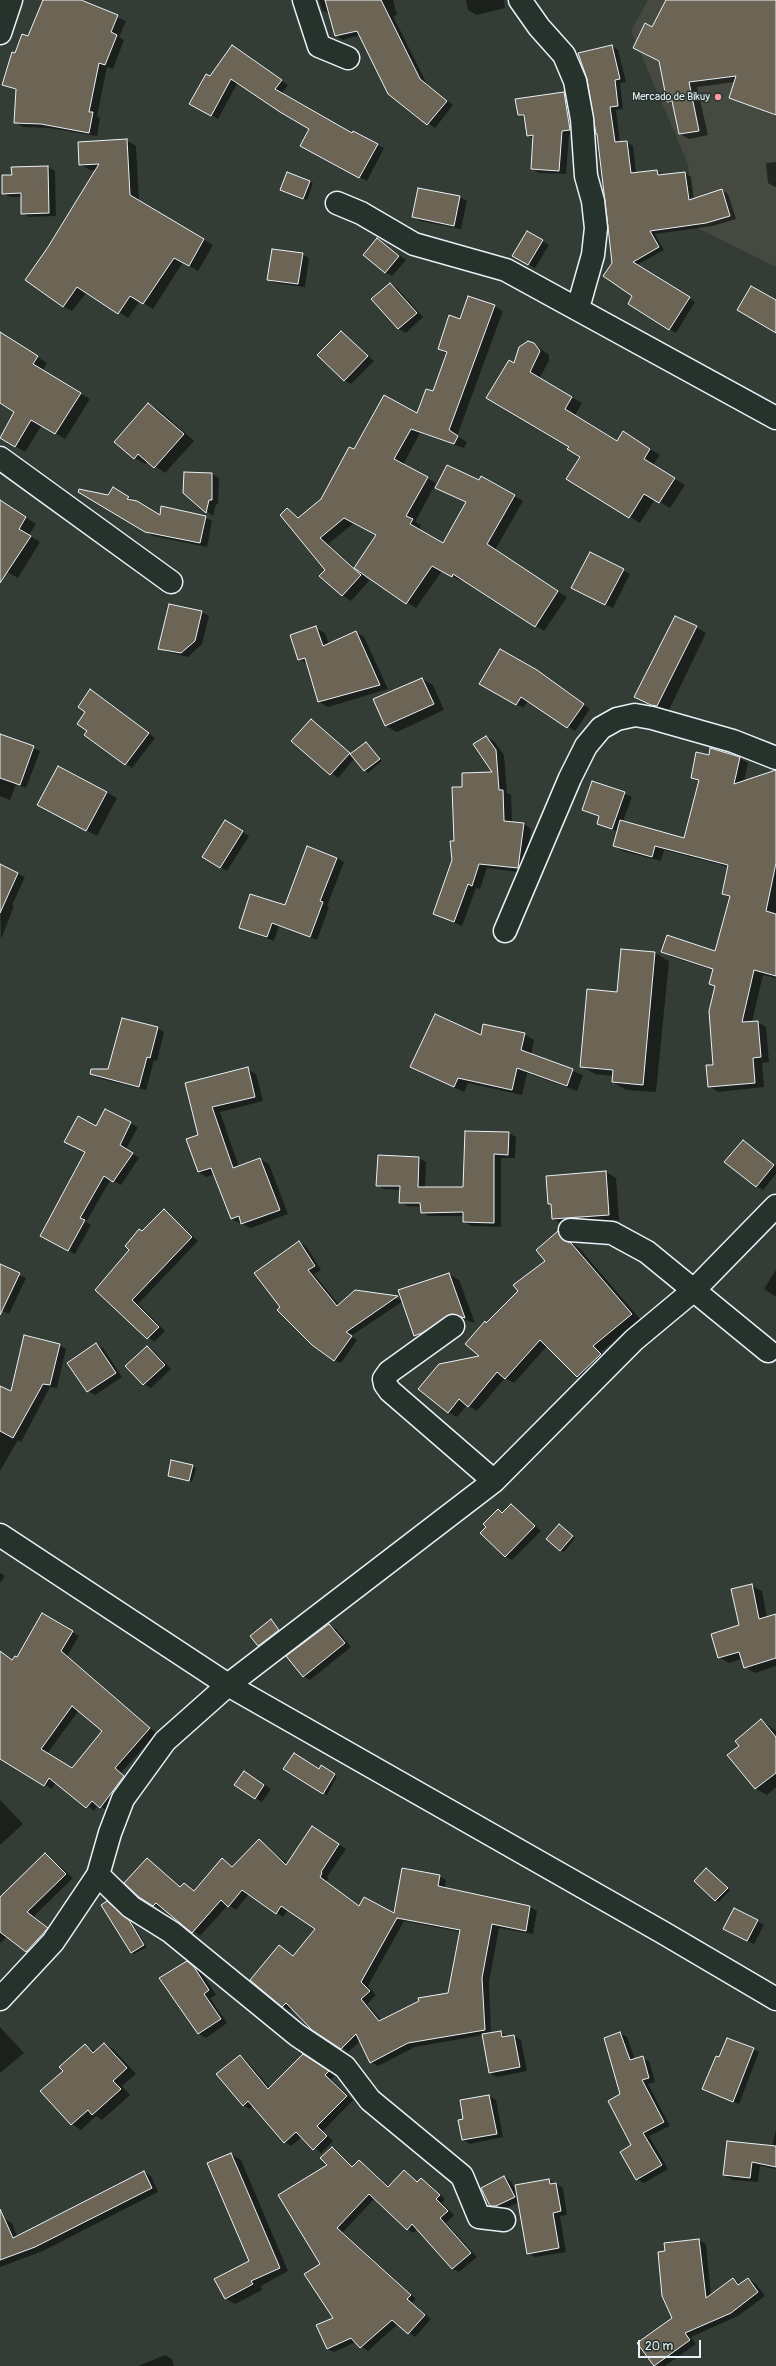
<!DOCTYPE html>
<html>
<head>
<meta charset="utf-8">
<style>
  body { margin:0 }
  #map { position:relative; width:776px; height:2366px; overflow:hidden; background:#343d35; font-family:Pangolin,sans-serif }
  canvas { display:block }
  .scale { position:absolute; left:638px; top:2340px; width:63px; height:18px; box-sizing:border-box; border:2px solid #e8f1f8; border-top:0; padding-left:5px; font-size:12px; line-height:14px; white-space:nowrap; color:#e8f1f8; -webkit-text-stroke:3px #26332d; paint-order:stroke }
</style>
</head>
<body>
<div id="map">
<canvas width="776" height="2366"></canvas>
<div class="scale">20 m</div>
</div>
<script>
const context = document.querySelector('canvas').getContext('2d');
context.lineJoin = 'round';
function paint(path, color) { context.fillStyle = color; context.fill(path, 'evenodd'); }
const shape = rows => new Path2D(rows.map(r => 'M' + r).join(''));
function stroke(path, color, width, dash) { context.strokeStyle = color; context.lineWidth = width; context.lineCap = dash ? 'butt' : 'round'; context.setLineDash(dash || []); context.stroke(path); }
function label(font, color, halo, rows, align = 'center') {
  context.font = font + ' Pangolin,sans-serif'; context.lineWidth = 3; context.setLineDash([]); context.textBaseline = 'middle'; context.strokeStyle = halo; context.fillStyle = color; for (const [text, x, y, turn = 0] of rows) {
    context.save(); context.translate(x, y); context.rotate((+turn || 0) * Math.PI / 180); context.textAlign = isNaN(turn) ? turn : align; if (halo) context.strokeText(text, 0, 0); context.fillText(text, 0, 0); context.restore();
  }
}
paint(shape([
  [648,0,776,0,776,267,699,229,691,199,688,164,631,31]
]), '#45493f');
paint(shape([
  [44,0,84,0,84,2,126,21,119,37,124,40,113,69,107,67,97,116,100,118,97,136,49,128,23,127,15,122,17,91,3,84,16,54,28,38],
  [319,0,393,0,397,15,393,16,427,84,453,105,435,128,389,93,360,35,343,40,336,36,330,14,322,10],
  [466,0,505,0,504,1,505,8,477,15,468,10],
  [667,0,776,0,776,116,730,97,735,82,697,87,708,135,689,139,680,134,674,105,668,101,653,28],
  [612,46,618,50,626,82,620,83,623,109,616,110,620,143,627,142,633,146,636,174,657,171,664,175,685,173,691,177,694,199,722,190,728,194,736,219,713,226,655,234,664,250,637,265,695,302,676,333,629,304,634,296,613,263,595,117],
  [239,51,288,85,281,94,352,134,384,148,367,181,301,145,311,129,238,82,218,119,191,104,210,78],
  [564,93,571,98,577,134,569,135,566,174,539,173,532,169,534,139,527,135,525,118,519,115],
  [126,140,136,146,139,201,213,245,198,271,183,262,153,309,140,301,128,318,87,292,72,311,63,306,49,248,97,170,90,170,80,164],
  [776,162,776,187,775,187,768,183,766,163],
  [48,167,55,171,56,216,29,217,22,213,22,197,10,197,3,193,13,176,12,168],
  [288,173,313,183,307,200,285,192],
  [418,189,460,197,467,201,461,229,420,221,413,217],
  [528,232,549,245,535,268,513,256],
  [377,239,406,260,392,276,385,272],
  [302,254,309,258,305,287,275,283,268,279],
  [390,284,397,288,423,317,406,333,399,329,373,300],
  [494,306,503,311,457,436,467,442,464,448,420,433,403,465,436,483,415,522,421,525,419,530,443,544,467,503,446,492,479,481,481,477,523,501,495,550,567,597,544,631,463,579,461,581,442,571,416,608,361,572,369,581,351,601,342,595,288,510,300,518,322,500,354,450,418,415,434,393,447,354,439,349,460,321],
  [354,523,377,535,355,568,328,544],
  [341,332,374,361,351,384,344,380],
  [0,333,47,363,42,371,90,399,65,439,42,425,25,452,1,438,16,412,0,402],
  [534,344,549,355,549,361,539,379,582,403,575,415,617,442,633,439,660,455,653,465,685,485,670,508,655,499,640,523,568,479,582,457,570,447,514,364],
  [148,404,159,410,194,441,165,473,148,461,145,464,135,458,116,442],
  [185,473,212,474,219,478,218,504,216,504,213,516,184,493],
  [114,488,160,516,205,517,212,521,207,547,153,536,79,491,108,496],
  [0,508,13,509,36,524,29,535,40,542,18,578,0,568],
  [623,570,630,574,613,608,580,592],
  [202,612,209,616,202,644,188,657,167,652,160,648],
  [696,627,706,633,668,712,646,702],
  [316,628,325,633,329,644,356,632,364,637,388,689,328,707,319,702,308,664,299,659],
  [544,675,590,709,575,731,528,701,523,708,480,684],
  [422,679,433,685,444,710,397,732,386,726],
  [97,694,155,738,132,768,86,735],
  [311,720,352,754,366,743,382,761,368,773,355,758,338,778,293,741],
  [0,735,40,751,26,788,16,784,10,800,0,796],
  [486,737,494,741,504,755,507,793,511,795,512,823,524,824,531,829,526,873,487,868,480,889,476,888,462,926,435,914,453,860,463,788,494,772],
  [710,756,739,758,748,763,744,781,776,774,776,978,763,975,752,1022,757,1022,766,1027,769,1062,762,1063,764,1087,718,1092,709,1086,714,1066,715,987,710,984,714,970,671,957,662,951,715,952,730,898,723,894,729,867,664,850,661,861,623,851,614,846,618,832,598,823,600,817,583,810,593,782,632,797,623,821,685,839,700,782,692,777],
  [106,792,117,798,97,836,49,810],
  [232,825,249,836,227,871,203,857],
  [337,858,344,862,327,906,329,907,317,940,279,926,274,941,240,928,285,906],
  [0,865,25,877,12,905,14,906,1,939],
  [622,950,655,953,669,961,656,1092,626,1090,613,1082,613,1076,595,1074,581,1066,618,993],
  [157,1028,164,1032,157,1061,154,1060,146,1090,98,1078,91,1074,109,1070],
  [524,1034,534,1040,531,1055,583,1075,577,1091,527,1073,522,1095,468,1083,464,1092,421,1072,482,1036],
  [247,1069,256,1074,263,1101,220,1112,239,1167,260,1159,269,1164,288,1214,251,1228,231,1219,214,1174,207,1177,198,1172,199,1136,186,1083],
  [105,1110,138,1127,126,1149,139,1158,121,1185,111,1179,86,1222,91,1225,75,1254,49,1240],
  [509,1133,516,1137,515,1158,501,1158,501,1227,471,1226,464,1222,464,1216,428,1216,422,1212,421,1207,407,1206,400,1202,400,1190,384,1189,377,1185,378,1156,419,1158,426,1162,425,1188,464,1188],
  [743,1141,776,1166,776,1174,763,1190,756,1186],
  [606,1172,616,1178,619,1220,564,1225,553,1219,552,1206,549,1204],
  [164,1210,198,1241,138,1304,165,1331,154,1342,96,1290,130,1250,142,1232],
  [558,1232,580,1249,640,1319,601,1352,609,1359,586,1382,578,1377,547,1346,514,1383,505,1378,477,1411,467,1405,457,1417,448,1412,481,1357,487,1324,547,1261],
  [299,1243,306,1246,321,1270,314,1274,339,1305,355,1291,402,1300,449,1274,459,1280,475,1323,462,1319,425,1341,414,1335,403,1301,351,1336,357,1340,341,1363,334,1360,281,1307],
  [0,1268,26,1278,9,1314,0,1310],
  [776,1270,776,1297,764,1289],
  [96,1344,103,1348,122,1377,95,1395,88,1391],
  [59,1345,66,1349,57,1388,50,1387,21,1442,18,1440,0,1471,0,1391,11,1393],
  [147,1347,154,1351,171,1369,151,1388,144,1384],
  [193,1466,196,1468,192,1482,169,1475],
  [512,1505,541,1531,512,1560,505,1556,498,1510,503,1513],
  [562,1527,575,1538,564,1552,560,1550],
  [0,1573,5,1576,0,1583],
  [752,1586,762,1591,767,1618,776,1615,776,1666,755,1673,745,1667,742,1659,729,1663,719,1657,740,1626],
  [43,1615,79,1636,67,1656,156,1733,121,1773,131,1780,108,1811,98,1805,94,1811,56,1782,52,1789,9,1763,0,1745,0,1651,13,1661,17,1659],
  [79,1710,103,1731,72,1769,47,1754],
  [271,1620,282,1632,262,1647,259,1645],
  [329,1625,336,1629,351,1647,310,1680,303,1676],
  [761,1720,776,1731,776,1787,767,1795,756,1789,728,1755,740,1746],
  [321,1767,337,1776,327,1795,285,1769,319,1770],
  [251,1776,271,1789,262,1802,255,1798],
  [0,1800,23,1824,0,1845],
  [319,1832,346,1849,327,1877,329,1878,326,1882,360,1906,394,1914,439,1876,446,1880,445,1888,530,1907,537,1911,533,1934,499,1928,489,1982,491,2034,500,2032,508,2037,514,2036,521,2040,527,2071,497,2077,490,2073,483,2035,415,2047,378,2066,371,2062,360,2041,348,2052,292,2008,290,2010,283,2006,279,1946,294,1956,316,1929,288,1910,283,1917,249,1894,236,1910,228,1905,200,1936,163,1907,161,1909,139,1896,147,1859,181,1887,184,1884,195,1891,222,1859,233,1867,259,1840,288,1864],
  [404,1921,460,1932,449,1994,382,2021,367,2004,376,1995,368,1986],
  [46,1854,73,1878,34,1916,54,1932,34,1955,7,1937,0,1943,0,1898],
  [707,1869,730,1890,719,1902,716,1900],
  [110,1904,132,1923,147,1947,134,1954,131,1952],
  [757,1921,764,1925,754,1944,731,1933],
  [187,1962,201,1972,216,1995,210,1998,227,2023,206,2038,199,2034],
  [0,2027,24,2053,0,2073],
  [620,2033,627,2037,635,2060,642,2058,649,2061,655,2082,648,2084,670,2126,649,2136,668,2169,644,2183,637,2179,633,2146,622,2095],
  [727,2039,759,2052,739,2104,703,2089],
  [105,2044,114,2050,136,2074,122,2086,130,2095,102,2120,96,2116,81,2130,72,2124,65,2071,85,2045,96,2052],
  [240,2056,246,2060,270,2088,310,2059,335,2076,331,2079,353,2100,323,2131,333,2141,321,2153,302,2137,291,2146,285,2142,254,2106,250,2109,243,2105],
  [489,2096,496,2100,503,2137,470,2144,463,2140,465,2120],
  [776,2129,776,2169,760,2166,758,2182,733,2180,724,2175,772,2147],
  [332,2148,353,2167,359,2161,365,2165,390,2187,404,2171,418,2182,421,2179,428,2183,445,2199,442,2203,454,2215,446,2223,477,2257,459,2272,453,2269,417,2229,414,2233,407,2229,375,2198,343,2232,416,2299,412,2303,431,2319,415,2337,398,2324,368,2351,356,2342,334,2352,327,2349,334,2318,321,2264,328,2165],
  [231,2154,241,2160,288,2271,261,2286,262,2290,235,2304,225,2298,251,2262],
  [144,2172,151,2176,158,2192,43,2251,0,2267,0,2221,5,2219,12,2223,17,2236],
  [504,2177,511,2181,517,2193,549,2180,563,2188,567,2215,560,2216,566,2252,535,2257,528,2253,519,2202,503,2210,490,2205],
  [699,2240,706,2244,711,2295,733,2279,741,2284,748,2279,755,2283,765,2296,738,2316,691,2337,696,2344,665,2366,656,2366,654,2365,673,2319,666,2252],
  [165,2355,172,2359,174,2366,138,2366]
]), '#0007');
const building = shape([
  [43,0,81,0,118,15,111,32,117,35,105,65,99,63,89,112,93,112,89,133,41,124,14,123,16,89,2,85,12,52,15,53,22,34,28,36,43,0],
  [325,0,381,0,420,79,447,101,427,125,388,94,357,31,335,36,325,0],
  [666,0,776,0,776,115,729,98,736,76,689,82,699,131,679,134,672,101,667,102,659,61,633,48,645,23,652,27,666,0],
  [232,45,282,80,275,89,352,133,353,131,378,144,359,178,300,146,309,129,280,112,231,79,211,116,189,104,206,74,210,76,232,45],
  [612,45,620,79,615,80,618,106,610,107,615,142,627,141,631,173,657,170,658,175,685,172,689,200,722,189,730,216,706,223,650,231,659,247,633,262,690,297,669,330,628,304,632,296,603,276,612,263,608,227,597,134,596,134,587,79,578,53,612,45],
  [564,92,570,130,562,131,559,171,531,169,533,135,527,136,524,115,518,115,515,99,564,92],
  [127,139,130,195,204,239,189,266,174,258,143,304,130,296,118,314,77,287,63,307,25,280,48,247,99,164,79,165,78,142,127,139],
  [48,166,49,213,21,214,21,193,2,194,2,175,12,175,11,167,48,166],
  [287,172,310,181,303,199,280,190,287,172],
  [418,188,460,196,454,226,412,217,418,188],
  [527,231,543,240,528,265,512,256,527,231],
  [377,238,399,256,385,273,363,255,377,238],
  [272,249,303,253,298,284,267,280,272,249],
  [390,283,417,313,398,329,371,299,390,283],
  [751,286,776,300,776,333,737,310,751,286],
  [468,296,495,305,449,430,458,436,454,444,411,429,394,459,428,477,406,516,413,519,410,524,443,543,466,502,435,488,447,465,479,480,481,476,515,495,487,544,558,591,535,627,453,574,452,577,432,566,406,604,354,568,376,535,344,518,320,538,361,575,342,596,319,576,325,570,280,515,287,508,298,518,321,499,349,447,354,449,384,395,417,413,426,389,433,391,447,352,438,349,449,315,460,319,468,296],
  [341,331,368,356,344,381,317,355,341,331],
  [0,332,38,356,33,364,81,393,55,434,31,420,15,447,0,438,14,412,0,403,0,332],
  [528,341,534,343,540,351,530,372,572,397,565,409,617,441,623,431,650,449,644,459,675,478,659,503,644,494,629,518,566,479,580,457,567,449,569,447,486,398,509,360,514,363,519,347,528,341],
  [148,403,184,434,154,468,138,454,134,459,114,442,148,403],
  [184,472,212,473,212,500,209,500,206,513,183,493,184,472],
  [113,487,129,497,127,499,137,501,160,515,161,506,206,516,200,543,145,532,78,492,79,489,108,495,113,487],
  [0,500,26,517,19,529,31,536,0,583,0,500],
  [590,552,624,569,605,605,571,588,590,552],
  [169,604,202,611,195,641,181,653,158,649,169,604],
  [675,616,697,626,657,706,651,705,634,697,675,616],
  [316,626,323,646,356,631,380,685,318,702,305,658,298,660,290,635,316,626],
  [500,649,537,670,584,704,567,728,521,697,516,705,479,684,500,649],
  [422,678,434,704,385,726,373,699,422,678],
  [90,689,149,733,125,765,84,735,87,731,77,724,85,712,78,707,90,689],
  [311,719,350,753,330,775,291,741,311,719],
  [0,734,34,746,20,785,0,778,0,734],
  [486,736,496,750,499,790,503,790,504,821,524,823,518,868,479,864,472,886,468,884,454,922,433,914,452,860,450,841,454,841,452,787,462,787,462,773,492,772,473,744,486,736],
  [366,742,380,759,364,771,350,754,366,742],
  [710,748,740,757,734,784,776,770,776,863,766,911,776,914,776,976,754,970,742,1022,758,1021,761,1057,753,1058,755,1083,708,1087,706,1065,713,1065,709,1011,715,986,709,984,713,969,661,952,667,935,715,951,730,896,722,894,728,865,655,846,652,857,613,846,620,820,684,838,699,780,691,778,696,752,709,755,710,748],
  [58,766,107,792,86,831,37,805,58,766],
  [592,781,625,792,612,829,597,824,599,816,582,810,592,781],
  [225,820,243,831,220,868,202,857,225,820],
  [307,846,337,858,320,901,323,902,310,937,272,923,267,937,239,928,250,894,285,905,307,846],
  [0,864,18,873,0,913,0,864],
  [621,949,655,952,643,1085,612,1082,613,1070,580,1067,587,989,617,992,621,949],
  [435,1014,481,1035,483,1024,525,1033,521,1050,573,1069,567,1086,517,1068,512,1090,458,1078,454,1087,410,1067,435,1014],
  [122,1018,158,1027,150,1058,147,1057,139,1087,90,1074,91,1069,108,1069,122,1018],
  [248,1067,255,1097,212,1107,233,1168,260,1158,280,1210,241,1224,239,1216,231,1219,211,1168,198,1172,186,1139,198,1135,185,1083,248,1067],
  [105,1109,131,1122,120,1145,133,1153,113,1182,104,1176,80,1218,85,1220,68,1251,40,1236,85,1152,64,1142,78,1116,96,1126,105,1109],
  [465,1131,509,1132,508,1155,494,1154,494,1223,463,1222,463,1212,421,1213,420,1203,399,1203,400,1186,376,1186,378,1155,419,1157,418,1187,463,1187,465,1131],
  [743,1140,774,1165,756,1187,724,1162,743,1140],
  [606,1171,609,1215,552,1219,551,1204,548,1204,546,1176,606,1171],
  [164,1209,192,1237,132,1300,159,1327,147,1339,95,1290,129,1250,125,1246,139,1229,142,1231,164,1209],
  [558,1231,563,1240,571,1243,632,1314,593,1346,601,1354,577,1377,540,1340,505,1379,497,1372,468,1407,459,1399,448,1413,418,1389,439,1364,479,1356,465,1344,485,1321,486,1323,518,1291,513,1285,545,1261,536,1250,558,1231],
  [299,1241,315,1266,308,1270,337,1306,355,1290,398,1296,346,1332,352,1336,334,1361,312,1345,277,1310,280,1307,254,1273,299,1241],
  [0,1264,20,1273,0,1315,0,1264],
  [449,1273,465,1318,451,1314,422,1333,414,1336,398,1290,449,1273],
  [24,1335,60,1344,50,1385,43,1384,13,1438,0,1431,0,1386,11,1391,24,1335],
  [96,1343,116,1373,87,1392,67,1363,96,1343],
  [147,1346,165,1365,143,1385,125,1366,147,1346],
  [171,1460,193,1465,189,1481,168,1476,171,1460],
  [511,1504,535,1526,505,1557,480,1533,486,1527,483,1524,498,1509,502,1513,511,1504],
  [559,1524,573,1536,560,1551,546,1539,559,1524],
  [752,1584,759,1619,776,1614,776,1658,744,1668,739,1652,718,1658,711,1634,739,1625,731,1589,752,1584],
  [42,1613,73,1631,61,1651,150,1728,115,1768,124,1776,100,1808,92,1801,86,1808,49,1778,44,1786,0,1759,0,1651,12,1660,15,1656,17,1657,42,1613],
  [72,1706,102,1731,72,1768,41,1749,72,1706],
  [271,1619,279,1630,258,1646,250,1636,271,1619],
  [329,1624,345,1643,303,1677,286,1656,329,1624],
  [761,1719,776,1737,776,1773,755,1789,727,1755,739,1746,735,1741,761,1719],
  [294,1753,319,1769,321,1765,335,1774,323,1794,283,1769,294,1753],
  [244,1771,264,1785,255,1799,234,1785,244,1771],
  [312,1826,339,1844,321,1872,322,1873,320,1877,359,1906,364,1897,394,1913,402,1868,440,1875,438,1886,530,1906,526,1931,492,1924,482,1978,485,2030,408,2043,370,2063,356,2034,341,2049,312,2030,286,2003,282,2007,250,1980,279,1945,293,1956,315,1929,281,1906,276,1914,242,1890,228,1907,221,1900,192,1933,156,1903,153,1906,139,1897,124,1883,147,1858,180,1887,184,1883,194,1891,222,1858,232,1867,259,1839,286,1865,312,1826],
  [397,1918,460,1930,448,1993,418,1998,419,2001,379,2021,361,1999,370,1991,361,1982,397,1918],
  [45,1853,66,1874,27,1912,48,1928,26,1952,0,1932,0,1897,45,1853],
  [706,1868,728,1888,715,1901,694,1881,706,1868],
  [107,1901,129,1920,144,1945,131,1953,101,1905,107,1901],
  [734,1908,758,1920,747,1941,723,1929,734,1908],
  [187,1961,194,1967,209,1990,204,1994,221,2019,198,2034,159,1978,187,1961],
  [501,2031,502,2037,514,2035,520,2067,489,2073,482,2034,501,2031],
  [620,2032,630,2060,643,2056,649,2078,642,2080,664,2122,643,2133,662,2165,636,2180,620,2152,631,2145,608,2101,620,2094,604,2038,620,2032],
  [727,2038,754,2048,733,2102,702,2089,716,2056,719,2057,727,2038],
  [104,2043,127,2068,113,2081,121,2089,92,2115,88,2110,71,2125,40,2091,63,2071,59,2067,85,2044,93,2053,104,2043],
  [303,2054,329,2071,325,2075,347,2096,317,2126,327,2136,313,2150,296,2132,284,2143,248,2101,243,2106,216,2074,240,2055,268,2089,303,2054],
  [489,2095,497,2134,462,2140,458,2120,463,2119,460,2100,489,2095],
  [727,2141,776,2146,776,2167,752,2162,750,2178,723,2175,727,2141],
  [332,2147,352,2167,359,2160,388,2187,404,2170,417,2182,421,2178,440,2195,436,2199,448,2211,440,2218,471,2253,452,2269,412,2224,407,2230,369,2194,337,2228,411,2295,407,2299,425,2315,408,2334,392,2320,360,2348,351,2338,327,2349,316,2325,333,2318,304,2274,320,2264,278,2195,327,2165,320,2158,332,2147],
  [231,2153,280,2268,251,2281,253,2284,225,2299,214,2279,249,2261,207,2163,231,2153],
  [144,2171,152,2188,35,2247,0,2260,0,2209,13,2238,144,2171],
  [504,2176,515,2197,496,2206,490,2206,481,2188,504,2176],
  [549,2179,550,2184,556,2183,561,2211,553,2213,559,2248,527,2254,515,2185,549,2179],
  [699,2239,706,2298,733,2278,738,2285,748,2278,758,2292,731,2313,685,2333,690,2340,654,2366,637,2343,672,2318,662,2296,658,2252,665,2251,664,2243,699,2239]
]);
paint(building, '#6c6455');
stroke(building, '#e8f1f8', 1);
const minor = shape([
  [304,0,319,46,348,58],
  [520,0,539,27,564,55,575,81,582,119,586,176,593,201,596,228,593,255,578,308],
  [0,33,11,0],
  [337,203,361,213,414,244,506,270,776,418],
  [0,458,171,582],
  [505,931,570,778,586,746,601,728,617,719,635,715,652,718,733,741,776,758],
  [570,1230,612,1233,647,1252,768,1351],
  [453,1326,389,1372,384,1379,385,1384,390,1391,494,1481],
  [0,1535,228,1685,662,1932,776,1999],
  [98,1875,131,1907,171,1932,297,2035,345,2067,370,2100,462,2176,479,2217,504,2220],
  [0,1999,53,1942,98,1875,110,1833,123,1799,165,1741,228,1685,494,1481,634,1340,694,1290,776,1206]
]);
stroke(minor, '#e8f1f8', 25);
stroke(minor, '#26332d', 22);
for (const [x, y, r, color] of [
  [718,97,4,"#ff9aa2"]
]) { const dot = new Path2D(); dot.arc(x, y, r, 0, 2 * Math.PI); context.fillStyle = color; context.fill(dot); stroke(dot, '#26332d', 1.5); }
label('11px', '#e8f1f8', '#26332d', [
  ["Mercado de Bikuy",710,97]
], 'right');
</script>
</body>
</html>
